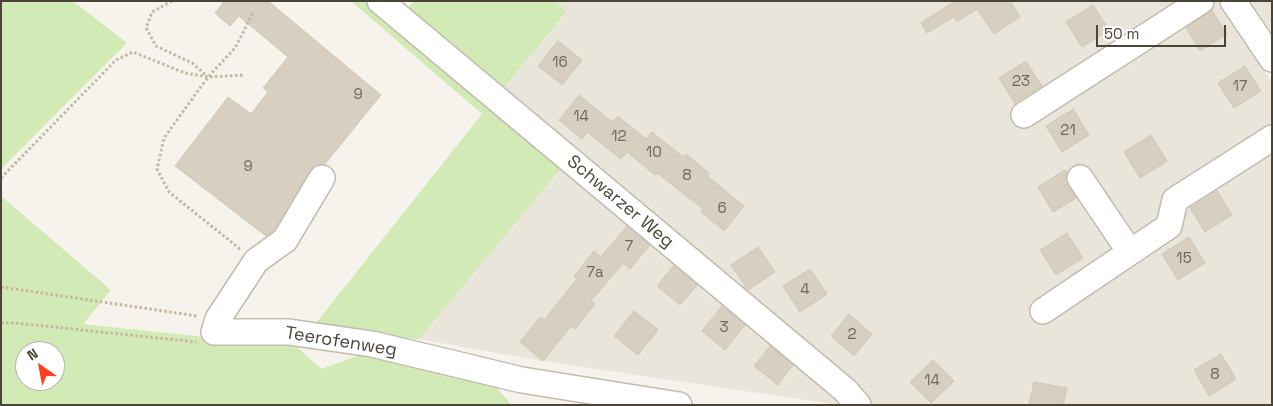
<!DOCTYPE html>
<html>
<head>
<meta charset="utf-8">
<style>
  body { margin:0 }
  #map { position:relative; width:1273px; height:406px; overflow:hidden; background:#f6f3ec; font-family:"Space Grotesk",sans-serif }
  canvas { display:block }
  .frame { position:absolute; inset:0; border:2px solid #4b4439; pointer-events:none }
  .north { position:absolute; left:15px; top:341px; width:50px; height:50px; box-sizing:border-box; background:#fff; border:1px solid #b7b4b0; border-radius:50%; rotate:327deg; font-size:14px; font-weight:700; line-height:20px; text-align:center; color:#4b4439 }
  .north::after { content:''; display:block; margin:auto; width:18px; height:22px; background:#fc3f1d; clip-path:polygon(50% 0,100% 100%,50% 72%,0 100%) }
  .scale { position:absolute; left:1096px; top:25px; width:130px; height:22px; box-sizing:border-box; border:2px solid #4b4439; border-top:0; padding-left:6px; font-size:15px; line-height:18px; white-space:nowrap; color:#4b4439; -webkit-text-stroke:4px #fff; paint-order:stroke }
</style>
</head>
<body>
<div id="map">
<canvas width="1273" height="406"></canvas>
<div class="frame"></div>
<div class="north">N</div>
<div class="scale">50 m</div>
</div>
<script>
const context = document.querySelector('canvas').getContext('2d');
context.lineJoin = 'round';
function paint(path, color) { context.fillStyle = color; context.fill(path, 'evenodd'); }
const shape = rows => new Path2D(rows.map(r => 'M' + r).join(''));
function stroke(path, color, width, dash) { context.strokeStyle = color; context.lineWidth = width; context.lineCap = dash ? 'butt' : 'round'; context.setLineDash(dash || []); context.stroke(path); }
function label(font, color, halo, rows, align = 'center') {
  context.font = font + ' "Space Grotesk",sans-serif'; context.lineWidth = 5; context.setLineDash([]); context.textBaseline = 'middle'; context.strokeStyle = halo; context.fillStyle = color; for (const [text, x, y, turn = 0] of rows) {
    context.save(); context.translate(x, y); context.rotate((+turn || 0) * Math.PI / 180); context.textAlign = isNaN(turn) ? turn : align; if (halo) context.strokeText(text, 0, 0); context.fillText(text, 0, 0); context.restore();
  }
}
paint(shape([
  [555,1,1217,1,1272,82,1272,405,840,405,535,360,419,339,575,151,502,90,567,13],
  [1248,1,1272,1,1272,36]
]), '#eae5da');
paint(shape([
  [1,1,73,1,127,43,1,169],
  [351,1,397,1,407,9,414,1,555,1,567,12,502,90,575,151,557,173,419,339,373,336,297,347,321,369,371,351,497,388,510,403,509,405,1,405,1,196,111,290,83,324,297,347,482,114],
  [25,351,55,351,55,381,25,381]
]), '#d2eab5');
const building = shape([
  [221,1,268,1,381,95,325,164,315,165,310,170,274,230,266,236,175,166,228,97,251,114,268,92,263,88,288,57,239,16,230,26,215,13,223,3,221,1],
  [955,1,1010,1,1020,17,994,34,977,9,957,22,954,17,927,33,921,23,955,1],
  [1093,5,1109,30,1082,47,1066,22,1093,5],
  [1212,10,1227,34,1200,51,1186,28,1212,10],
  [558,41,582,60,562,85,538,66,558,41],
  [1026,61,1042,86,1015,103,999,78,1026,61],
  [1245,66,1261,91,1234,108,1218,83,1245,66],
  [579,95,612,122,618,116,646,139,652,132,683,157,686,154,709,173,707,176,744,206,724,231,701,212,703,209,657,173,655,175,627,152,621,159,587,132,582,139,559,120,579,95],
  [1073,109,1089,135,1062,152,1046,126,1073,109],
  [1151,135,1167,161,1140,178,1124,152,1151,135],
  [1065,170,1067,173,1066,180,1068,186,1076,198,1053,212,1038,187,1065,170],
  [1217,191,1232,215,1205,232,1190,208,1217,191],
  [627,226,650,245,630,269,623,263,591,301,595,304,575,329,571,326,543,361,520,342,540,317,544,320,577,279,574,276,594,251,601,257,627,226],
  [1067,233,1083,258,1056,275,1040,250,1067,233],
  [1189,237,1205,263,1178,280,1162,254,1189,237],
  [758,247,775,272,748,290,731,265,758,247],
  [674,265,697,285,680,305,657,286,674,265],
  [810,269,827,294,800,312,783,286,810,269],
  [722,306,745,325,725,350,702,331,722,306],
  [634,311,658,330,638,355,614,336,634,311],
  [849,314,872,334,854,356,831,336,849,314],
  [770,346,793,365,778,385,754,366,770,346],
  [1221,354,1236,379,1209,396,1194,370,1221,354],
  [933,360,954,381,931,403,910,382,933,360],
  [1034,382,1067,388,1063,405,1029,405,1034,382]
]);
paint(building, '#d8cfc1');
stroke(building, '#d3c7b4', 1);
const minor = shape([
  [380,1,845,390,858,405],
  [1233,1,1272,59],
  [1024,115,1201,1],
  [322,178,285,240,256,261,218,319,214,332,289,332,372,344,522,380,679,405],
  [1080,178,1130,252],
  [1043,311,1169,226,1175,200,1272,138]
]);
stroke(minor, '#c2bbae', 28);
stroke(shape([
  [172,1,152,12,146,28,156,46,192,63,207,76],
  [1,178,116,60,133,52,185,73,208,77,245,75],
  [240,249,169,192,157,169,164,138,208,77,235,48,254,11],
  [1,287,197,316],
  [1,323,15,323,196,342]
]), '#c4b79f', 3, [2.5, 2.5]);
stroke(minor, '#fff', 25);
label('15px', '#6e675b', null, [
  ["16",560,63],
  ["23",1021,82],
  ["17",1240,87],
  ["9",358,95],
  ["14",581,117],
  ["21",1068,131],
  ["12",619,137],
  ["10",654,153],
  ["9",248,167],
  ["8",687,176],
  ["6",722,209],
  ["7",629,247],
  ["15",1184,259],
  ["7a",595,273],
  ["4",805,290],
  ["3",724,328],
  ["2",852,335],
  ["8",1215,375],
  ["14",932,381]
]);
label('18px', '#4b4439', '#fff', [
  ["Schwarzer Weg",620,202,40],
  ["Teerofenweg",341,342,9]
]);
</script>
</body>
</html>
